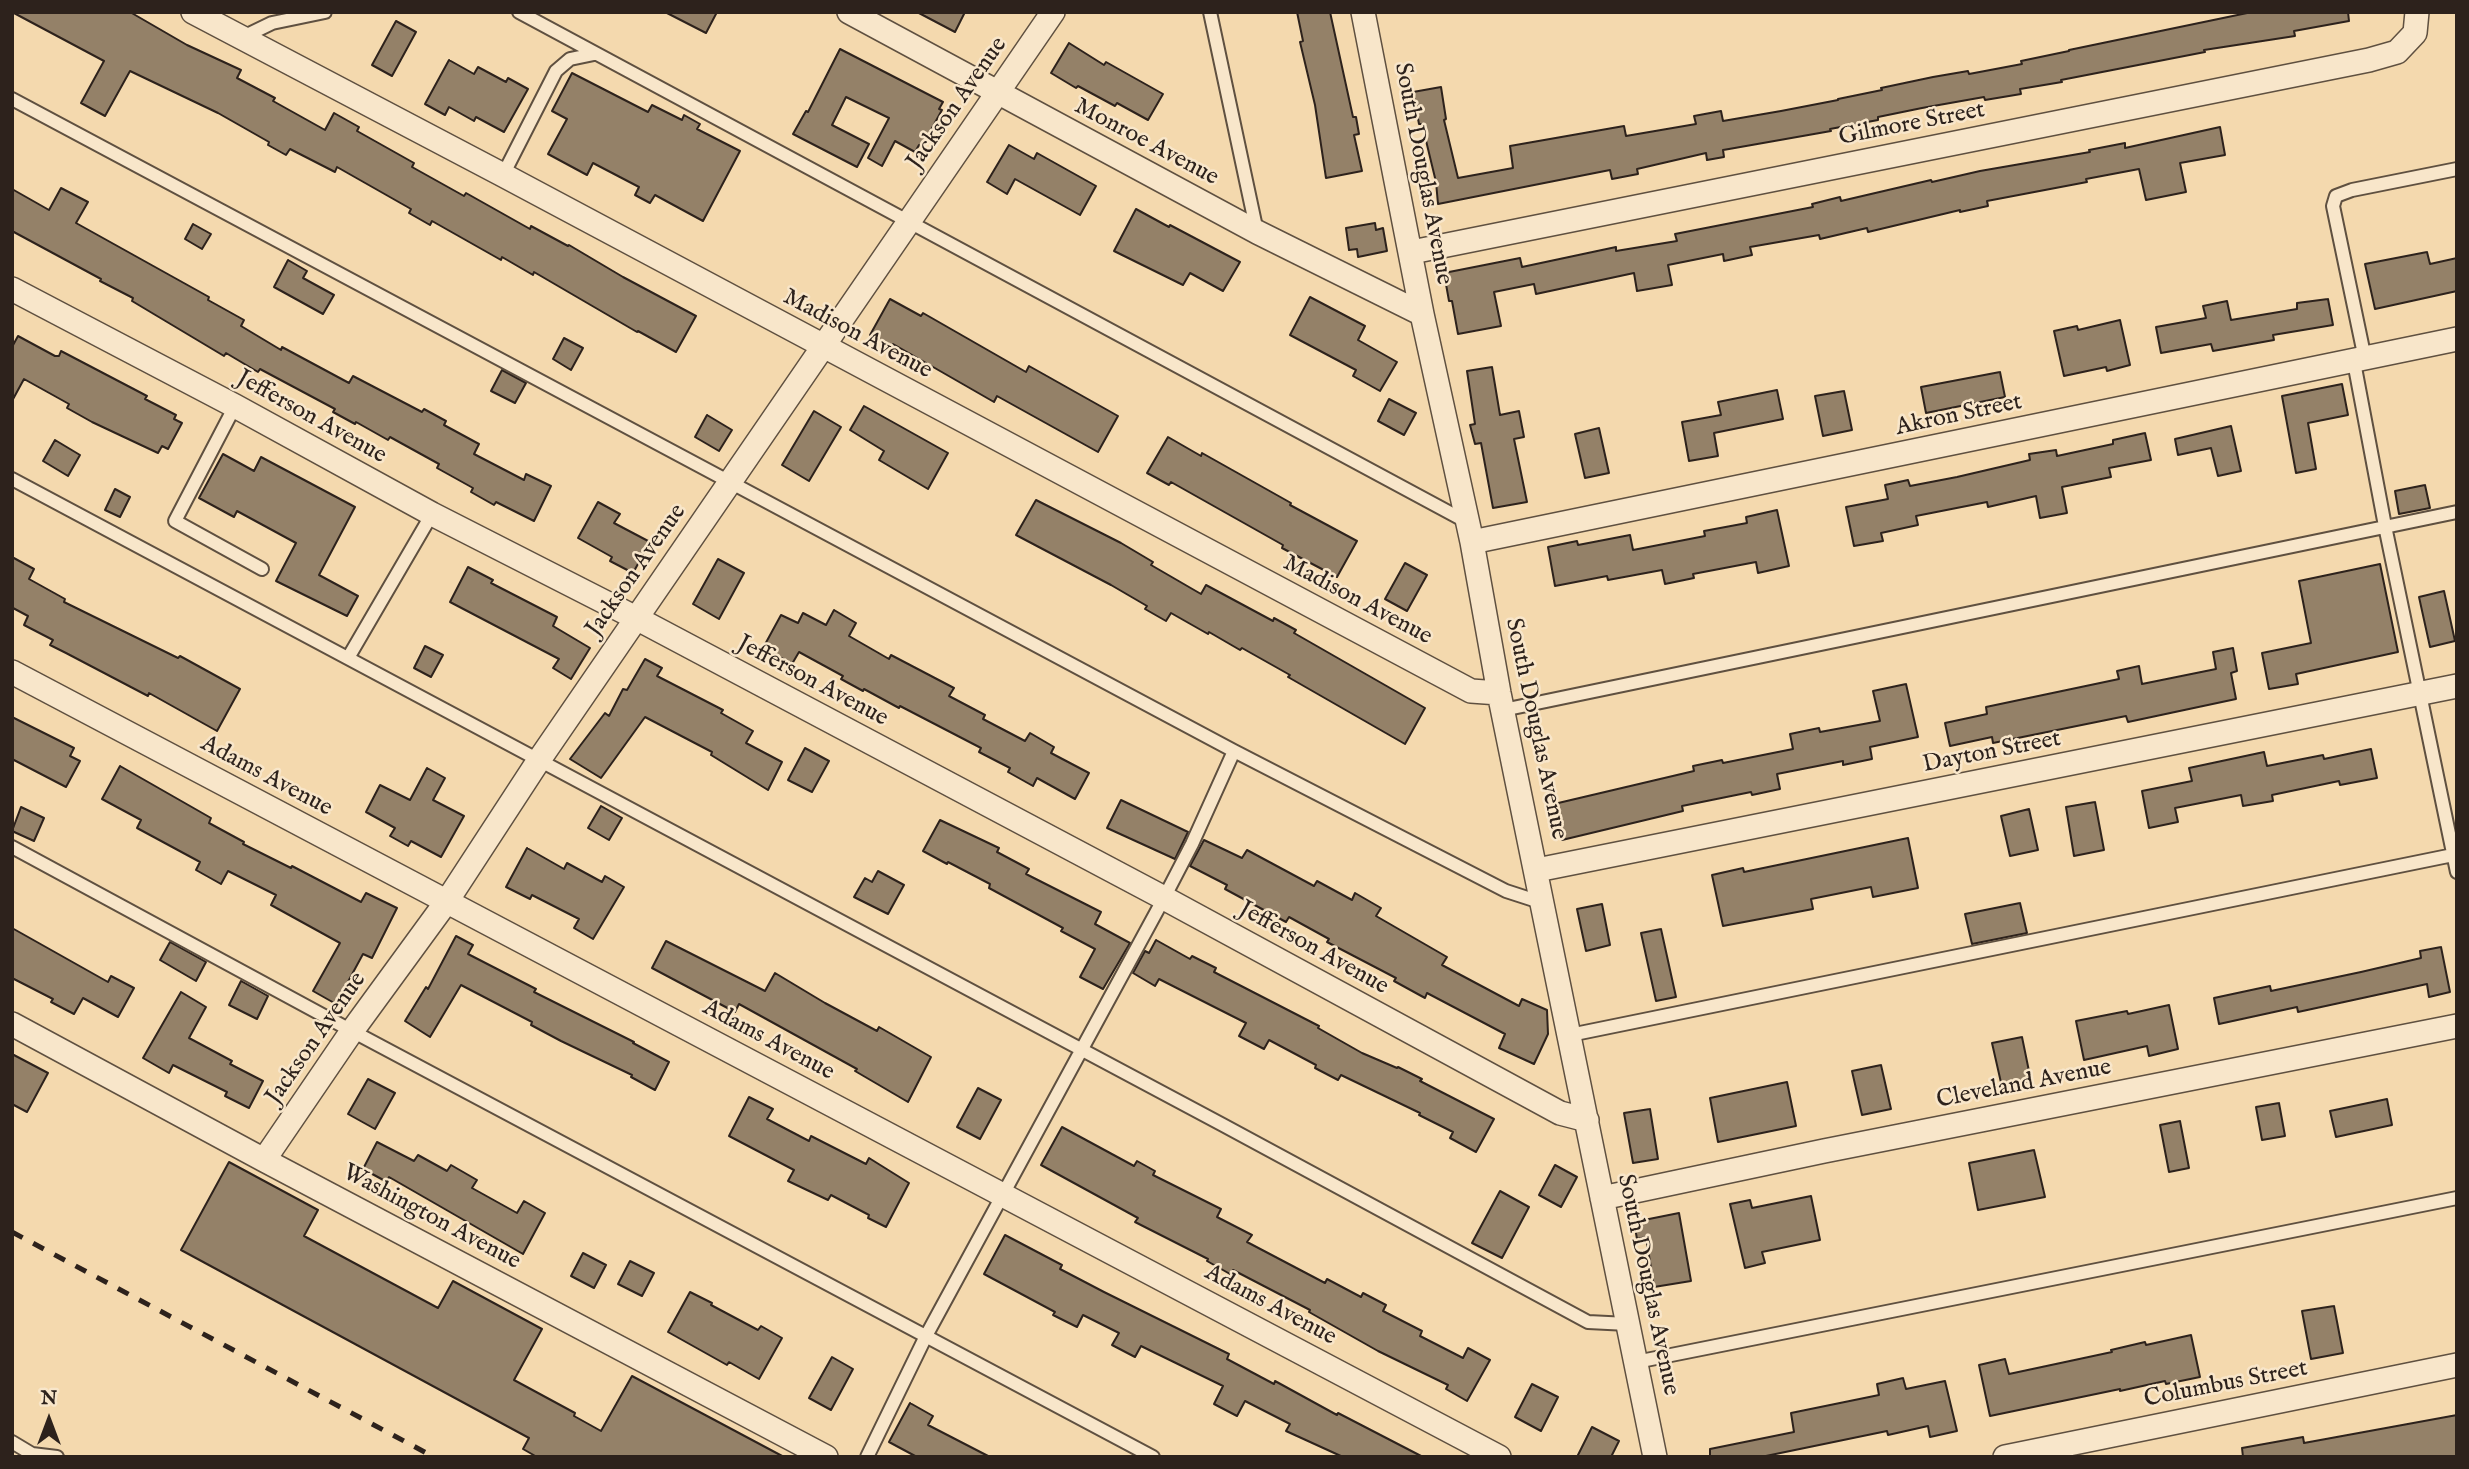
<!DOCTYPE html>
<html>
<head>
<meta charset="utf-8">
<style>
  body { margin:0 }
  #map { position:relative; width:2469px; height:1469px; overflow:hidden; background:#f4d9ae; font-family:"IM FELL English",serif }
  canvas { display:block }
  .frame { position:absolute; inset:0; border:14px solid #2d221c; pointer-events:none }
  .north { position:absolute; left:14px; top:1385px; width:70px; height:70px; -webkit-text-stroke:5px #f8e6ca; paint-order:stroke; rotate:0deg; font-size:19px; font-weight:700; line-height:28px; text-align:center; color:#2d221c }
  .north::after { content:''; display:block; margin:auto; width:24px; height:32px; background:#2d221c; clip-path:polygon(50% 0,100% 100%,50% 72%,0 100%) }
</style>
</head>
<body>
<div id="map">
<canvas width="2469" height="1469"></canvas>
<div class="frame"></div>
<div class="north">N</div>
</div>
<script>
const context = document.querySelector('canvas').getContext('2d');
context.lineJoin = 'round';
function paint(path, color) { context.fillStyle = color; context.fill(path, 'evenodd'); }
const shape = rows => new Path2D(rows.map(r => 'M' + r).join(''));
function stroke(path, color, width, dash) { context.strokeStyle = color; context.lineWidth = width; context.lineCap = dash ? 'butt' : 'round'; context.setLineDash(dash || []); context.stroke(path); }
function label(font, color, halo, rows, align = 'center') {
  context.font = font + ' "IM FELL English",serif'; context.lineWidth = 5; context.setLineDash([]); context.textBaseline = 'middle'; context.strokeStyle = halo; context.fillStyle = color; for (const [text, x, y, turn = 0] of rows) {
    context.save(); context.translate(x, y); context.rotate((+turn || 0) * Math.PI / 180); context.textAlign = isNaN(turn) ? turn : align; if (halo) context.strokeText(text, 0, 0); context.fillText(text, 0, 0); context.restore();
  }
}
const building = shape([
  [12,12,130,12,187,45,241,70,237,78,275,98,273,101,325,130,334,113,359,127,357,131,414,163,412,167,464,196,466,193,530,229,531,226,568,246,569,245,623,277,696,316,676,352,638,331,637,332,534,272,533,275,502,257,501,260,432,221,430,225,409,213,411,209,337,167,335,172,290,149,286,155,268,145,269,142,218,113,130,71,105,116,81,103,104,61,12,12],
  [665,12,717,12,706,33,665,12],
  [917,12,965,12,955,32,917,12],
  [1297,12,1330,12,1353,117,1356,117,1359,134,1354,135,1362,171,1326,178,1315,105,1300,42,1303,41,1297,12],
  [2252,12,2348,12,2349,21,2294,31,2295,36,2204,50,2205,52,2061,80,2062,82,2020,89,2021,94,1985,100,1984,97,1922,108,1878,117,1878,120,1830,129,1831,131,1729,149,1723,150,1724,157,1707,160,1706,153,1637,169,1638,174,1612,179,1610,170,1438,204,1436,182,1422,124,1419,124,1413,92,1441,87,1446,119,1444,120,1458,178,1513,168,1510,146,1624,126,1626,136,1696,124,1694,116,1721,111,1723,121,1781,111,1838,100,1838,99,1882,90,1881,88,1933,77,1968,71,1969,74,2022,64,2021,61,2069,51,2069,50,2252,12],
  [396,21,416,32,392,76,372,65,396,21],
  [1069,43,1104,65,1106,62,1163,94,1148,120,1117,103,1115,106,1078,86,1076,88,1051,73,1069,43],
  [840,49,943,102,939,109,942,110,922,146,919,145,915,152,895,141,882,166,868,158,889,118,846,97,832,125,869,144,857,167,793,134,806,111,808,112,840,49],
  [449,60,474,74,478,67,506,82,508,78,528,89,504,132,476,117,474,121,449,107,445,115,425,104,449,60],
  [572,73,648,112,652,105,682,120,684,115,700,124,697,129,740,151,703,221,655,195,650,203,635,195,639,187,593,163,587,175,548,154,567,119,552,111,572,73],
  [2220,127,2225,155,2180,163,2186,192,2146,200,2139,169,2086,179,2087,182,1987,201,1988,206,1960,212,1960,210,1868,232,1867,228,1820,239,1819,235,1750,247,1752,255,1724,261,1723,254,1668,265,1672,285,1637,291,1634,273,1536,294,1534,284,1494,292,1501,326,1458,334,1452,301,1449,301,1444,273,1520,258,1522,267,1616,247,1616,251,1677,241,1675,234,1813,207,1812,204,1840,197,1841,201,1931,180,1932,182,1980,171,2090,152,2089,150,2125,143,2125,148,2220,127],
  [1009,145,1034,159,1037,153,1096,186,1080,215,1015,179,1007,194,987,182,1009,145],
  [61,188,88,202,76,223,209,297,208,300,244,320,241,326,281,350,282,347,349,383,353,376,422,412,424,409,446,421,444,425,479,444,474,454,524,480,526,474,551,486,534,521,496,502,494,505,471,492,473,488,437,468,439,464,390,437,388,440,356,422,355,424,333,412,335,409,260,369,258,372,226,353,224,356,132,301,133,298,100,281,101,279,12,231,12,189,49,210,61,188],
  [1136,209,1169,227,1170,225,1240,262,1223,291,1190,273,1183,285,1114,251,1136,209],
  [1375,223,1376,230,1383,228,1387,251,1358,257,1357,249,1349,250,1346,228,1375,223],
  [193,224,211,234,202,249,185,239,193,224],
  [2427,252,2430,264,2457,258,2457,291,2375,309,2365,264,2427,252],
  [288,260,307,271,303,278,334,295,323,314,274,287,288,260],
  [1310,297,1365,326,1358,340,1397,362,1380,391,1353,376,1356,370,1290,335,1310,297],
  [890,299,921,316,923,313,1026,372,1029,366,1118,416,1098,452,997,396,994,402,893,344,892,347,870,335,890,299],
  [2328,299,2333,325,2273,335,2274,340,2213,351,2211,344,2161,353,2156,327,2206,318,2203,306,2227,301,2231,320,2297,309,2297,303,2328,299],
  [2120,320,2130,365,2107,371,2106,367,2064,376,2054,331,2077,326,2078,330,2120,320],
  [18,336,55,356,59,356,61,351,147,396,145,399,176,415,174,419,182,423,168,449,162,446,158,453,92,422,67,408,69,404,24,379,12,401,12,347,18,336],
  [564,338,583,348,571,370,553,359,564,338],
  [1492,367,1500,415,1519,411,1524,437,1514,439,1527,502,1493,508,1481,443,1475,444,1470,425,1475,424,1467,371,1492,367],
  [502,370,526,383,515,403,491,391,502,370],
  [2000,372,2005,397,1926,413,1921,387,2000,372],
  [2342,384,2348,415,2308,423,2316,469,2296,473,2282,396,2342,384],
  [1777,390,1783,419,1714,433,1718,456,1689,461,1682,422,1721,415,1718,402,1777,390],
  [1844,391,1852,430,1823,436,1815,396,1844,391],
  [1389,399,1416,413,1404,435,1378,421,1389,399],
  [864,406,948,453,928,489,879,460,884,451,850,430,864,406],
  [814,411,841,427,809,481,782,465,814,411],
  [707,415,732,430,719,451,695,437,707,415],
  [2231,426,2241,471,2218,476,2211,448,2178,455,2175,439,2231,426],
  [1599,428,1609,473,1585,478,1575,434,1599,428],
  [2145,433,2151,460,2109,468,2111,477,2062,487,2067,513,2040,518,2036,496,1988,507,1987,502,1916,516,1918,525,1881,533,1883,541,1854,546,1846,507,1888,499,1885,485,1908,480,1910,486,1957,477,2030,460,2029,454,2056,450,2057,456,2113,444,2113,440,2145,433],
  [1168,437,1201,456,1202,453,1291,503,1290,505,1357,541,1337,577,1282,548,1283,545,1171,482,1169,485,1147,473,1168,437],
  [55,440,80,455,68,476,43,461,55,440],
  [223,454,254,471,261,457,355,507,319,575,358,596,347,616,276,581,296,543,237,511,234,517,199,498,223,454],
  [2425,485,2430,508,2399,514,2395,491,2425,485],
  [115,489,130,497,120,517,105,510,115,489],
  [1036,500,1121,543,1153,562,1151,565,1201,594,1206,585,1273,621,1274,618,1296,630,1294,633,1425,708,1405,744,1288,677,1290,675,1242,648,1240,650,1209,632,1208,634,1171,613,1166,621,1145,609,1147,606,1111,585,1016,535,1036,500],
  [598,502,620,514,614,523,650,542,633,573,610,561,612,557,578,538,598,502],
  [1777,510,1789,566,1758,573,1756,562,1693,574,1694,578,1665,584,1662,570,1608,580,1607,576,1555,586,1548,547,1577,541,1578,545,1630,535,1633,550,1705,536,1704,531,1747,523,1746,517,1777,510],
  [12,557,34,569,29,579,65,599,64,602,178,658,180,656,240,689,217,731,149,693,148,696,66,653,50,645,53,640,24,625,28,616,13,608,12,610,12,557],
  [718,559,744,573,719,619,693,604,718,559],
  [1405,563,1427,575,1407,611,1385,599,1405,563],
  [2380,564,2398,652,2296,674,2298,684,2269,689,2262,653,2311,643,2299,581,2380,564],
  [468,567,493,580,491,583,557,617,553,626,590,648,571,679,553,668,559,659,450,602,468,567],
  [2444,591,2455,641,2430,647,2419,597,2444,591],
  [834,610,856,623,849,636,889,659,891,655,954,688,949,696,985,715,983,719,1025,741,1030,733,1054,747,1051,753,1089,773,1075,799,1037,778,1033,786,1008,772,1010,768,979,752,981,748,900,706,899,708,864,689,863,691,841,679,843,676,799,652,792,664,763,648,781,615,798,623,803,613,826,625,834,610],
  [425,646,443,655,431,677,414,668,425,646],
  [2233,648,2237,671,2231,673,2236,699,2128,722,2126,716,1993,743,1992,737,1950,746,1945,723,1987,714,1986,707,2119,679,2117,671,2139,666,2142,684,2216,669,2213,652,2233,648],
  [645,659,662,668,657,676,723,710,721,713,753,731,746,743,782,762,768,790,711,755,712,752,645,717,601,778,570,759,605,713,609,716,623,689,627,690,645,659],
  [1906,684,1918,737,1870,747,1872,759,1843,765,1843,761,1777,774,1780,789,1752,795,1751,792,1682,806,1683,811,1562,840,1554,804,1694,771,1693,766,1722,760,1723,763,1793,749,1790,734,1819,728,1820,732,1880,721,1873,691,1906,684],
  [12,717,74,748,70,756,80,761,66,787,12,759,12,717],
  [805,748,829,761,812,792,788,780,805,748],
  [2371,749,2377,778,2340,785,2339,781,2272,795,2273,801,2243,806,2241,795,2175,808,2178,822,2149,828,2142,791,2192,781,2189,768,2264,752,2267,766,2323,755,2324,759,2371,749],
  [120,766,211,818,209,823,244,842,243,844,291,868,292,866,361,902,366,893,397,908,372,958,363,954,336,1004,313,991,340,943,271,905,276,895,228,871,221,884,196,870,200,862,137,828,141,820,102,799,120,766],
  [427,768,445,778,433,800,464,816,441,857,411,841,408,846,390,836,395,828,366,812,380,785,410,800,427,768],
  [1121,800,1188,832,1175,859,1107,828,1121,800],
  [2095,802,2104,850,2074,856,2066,807,2095,802],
  [601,806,622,818,609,840,588,828,601,806],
  [21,807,44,818,34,841,12,831,21,807],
  [2029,809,2038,850,2010,856,2001,816,2029,809],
  [940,820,999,848,997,852,1029,869,1026,874,1101,912,1095,924,1130,943,1103,989,1080,977,1095,949,1061,931,1063,928,989,888,990,884,948,862,947,864,923,851,940,820],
  [1908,838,1918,888,1873,897,1871,887,1811,899,1813,909,1723,926,1712,875,1743,868,1744,872,1908,838],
  [1204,840,1242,858,1247,850,1314,886,1317,881,1352,900,1355,893,1381,908,1376,916,1447,957,1442,965,1519,1006,1522,999,1547,1010,1548,1034,1534,1064,1499,1048,1505,1034,1427,993,1425,998,1394,981,1396,978,1327,942,1329,939,1289,917,1286,922,1225,889,1227,885,1190,866,1204,840],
  [527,848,564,869,567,863,602,882,605,876,624,887,593,939,574,928,579,919,532,895,530,899,506,887,527,848],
  [878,871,904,885,888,914,854,897,865,878,872,882,878,871],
  [2020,903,2027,933,1972,944,1965,914,2020,903],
  [1602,904,1610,945,1586,951,1577,909,1602,904],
  [12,928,108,982,111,976,134,988,118,1017,83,998,74,1014,51,1002,53,999,12,978,12,928],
  [1661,929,1676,997,1656,1001,1641,933,1661,929],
  [456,936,473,945,468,954,536,989,534,992,634,1042,633,1043,669,1062,655,1090,631,1077,632,1075,561,1041,531,1025,532,1022,461,985,430,1037,405,1021,426,987,428,989,456,936],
  [1156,940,1190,959,1192,956,1216,968,1214,972,1319,1026,1318,1028,1362,1053,1397,1068,1398,1067,1422,1079,1420,1081,1494,1119,1476,1152,1450,1138,1453,1132,1419,1115,1420,1113,1341,1075,1338,1080,1315,1068,1316,1065,1269,1040,1264,1049,1239,1036,1246,1023,1159,979,1155,986,1133,973,1145,951,1149,953,1156,940],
  [666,941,765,991,775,973,825,1003,877,1031,879,1027,931,1057,908,1102,855,1071,857,1069,739,1004,735,1012,652,968,666,941],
  [170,942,206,962,196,981,160,960,170,942],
  [2441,947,2450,992,2429,997,2427,984,2298,1012,2297,1007,2219,1024,2214,998,2270,986,2271,991,2361,972,2421,958,2420,951,2441,947],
  [241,981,268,996,257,1019,229,1005,241,981],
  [181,992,206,1007,189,1038,232,1061,230,1064,263,1081,249,1108,225,1096,227,1092,173,1065,169,1073,143,1058,181,992],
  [2169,1005,2178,1049,2149,1056,2147,1046,2084,1060,2076,1021,2127,1011,2128,1014,2169,1005],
  [2022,1037,2031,1081,2002,1087,1992,1043,2022,1037],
  [12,1054,48,1073,27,1112,12,1104,12,1054],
  [1881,1065,1891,1109,1862,1115,1852,1071,1881,1065],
  [368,1079,395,1093,375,1129,348,1114,368,1079],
  [1787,1082,1796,1126,1718,1142,1710,1098,1787,1082],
  [978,1088,1001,1100,980,1139,957,1127,978,1088],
  [749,1097,773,1109,767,1119,809,1141,811,1136,866,1164,869,1158,909,1183,886,1227,868,1218,869,1215,831,1195,828,1200,788,1181,794,1170,729,1136,749,1097],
  [2387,1099,2392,1125,2336,1137,2330,1111,2387,1099],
  [2279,1103,2285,1136,2262,1140,2256,1107,2279,1103],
  [1650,1109,1658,1159,1633,1163,1624,1113,1650,1109],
  [2180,1121,2189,1168,2169,1172,2160,1125,2180,1121],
  [1062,1127,1134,1166,1137,1161,1155,1171,1153,1175,1221,1209,1217,1217,1252,1235,1247,1242,1325,1283,1327,1279,1361,1297,1363,1293,1386,1305,1383,1311,1422,1331,1420,1336,1463,1358,1468,1348,1490,1360,1467,1401,1446,1389,1448,1385,1378,1351,1309,1312,1310,1310,1233,1270,1230,1274,1207,1261,1208,1259,1135,1222,1138,1218,1041,1165,1062,1127],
  [377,1142,414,1161,418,1155,447,1171,451,1165,477,1180,472,1188,517,1213,524,1201,545,1213,523,1254,389,1177,387,1182,363,1169,377,1142],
  [2034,1150,2045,1197,1978,1210,1969,1163,2034,1150],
  [229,1162,318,1210,304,1236,438,1308,453,1281,542,1329,514,1380,575,1413,574,1416,601,1431,632,1376,784,1457,537,1457,523,1449,529,1438,181,1250,229,1162],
  [1555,1165,1577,1177,1561,1207,1539,1195,1555,1165],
  [1500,1191,1529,1207,1502,1258,1472,1243,1500,1191],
  [1811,1196,1820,1240,1762,1252,1765,1263,1745,1268,1730,1204,1750,1200,1752,1208,1811,1196],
  [1679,1213,1691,1281,1654,1287,1646,1237,1637,1239,1634,1222,1679,1213],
  [1005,1235,1062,1265,1060,1269,1104,1292,1229,1354,1227,1359,1274,1384,1275,1381,1337,1415,1338,1413,1423,1457,1343,1457,1286,1431,1290,1424,1245,1401,1237,1416,1214,1404,1223,1386,1141,1346,1135,1357,1112,1345,1119,1333,1083,1315,1077,1327,1053,1315,1055,1312,984,1274,1005,1235],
  [583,1253,606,1265,594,1288,571,1276,583,1253],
  [630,1261,654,1273,642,1296,618,1284,630,1261],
  [690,1292,712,1303,711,1305,758,1330,761,1326,782,1338,759,1379,729,1362,727,1365,668,1332,690,1292],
  [2334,1306,2343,1353,2311,1359,2302,1311,2334,1306],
  [2191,1335,2200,1377,2166,1384,2165,1381,2120,1391,2120,1389,1990,1416,1979,1365,2005,1359,2009,1374,2112,1352,2111,1350,2145,1342,2146,1345,2191,1335],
  [832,1357,853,1369,831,1410,809,1398,832,1357],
  [1903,1378,1906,1389,1945,1381,1957,1431,1930,1437,1928,1426,1888,1435,1887,1431,1761,1457,1710,1457,1710,1449,1794,1432,1791,1413,1879,1395,1877,1384,1903,1378],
  [1532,1384,1558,1397,1541,1431,1515,1417,1532,1384],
  [910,1403,933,1416,928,1425,990,1457,917,1457,889,1442,910,1403],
  [2457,1415,2457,1457,2243,1457,2242,1448,2303,1437,2304,1443,2457,1415],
  [1592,1427,1619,1441,1611,1457,1577,1457,1592,1427]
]);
paint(building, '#948168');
stroke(building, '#2d221c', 2);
const service = shape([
  [519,12,1467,522],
  [1210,12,1257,232],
  [241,38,272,23,325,12],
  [12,99,1234,751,1506,891,1543,903],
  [503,175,556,71,570,59,594,54],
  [2365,359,2333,206,2336,196,2352,190,2457,169],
  [2354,362,2385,526,2457,872],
  [235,406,175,521,262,569],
  [12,479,1223,1125,1588,1322,1628,1324],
  [348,658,432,514],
  [1503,710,2457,512],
  [12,847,352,1031,1153,1457],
  [1570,1035,2453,855],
  [1636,1362,2457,1198],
  [12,1442,32,1454,57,1457],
  [867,1457,926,1336,1164,898,1192,844,1234,751]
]);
const minor = shape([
  [193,12,503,175,1471,691,1499,693],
  [849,12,1257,232,1422,314],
  [1363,12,1422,314,1472,542,1499,693,1655,1457],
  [1412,252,2369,60,2397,52,2415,33,2417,12],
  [12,289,235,406,432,514,636,618,1164,898,1560,1113,1587,1120],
  [1472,542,2457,339],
  [12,672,1499,1457],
  [1537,870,2457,686],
  [12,1024,264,1160,826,1457],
  [264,1160,352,1031,447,901,539,760,1053,12],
  [1602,1198,1824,1151,2457,1026],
  [2005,1457,2457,1365]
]);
stroke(service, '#5f5040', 16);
stroke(minor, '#5f5040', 26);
stroke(service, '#f8e6ca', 12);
stroke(minor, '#f8e6ca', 23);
stroke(shape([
  [12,1232,434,1457]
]), '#2d221c', 5, [12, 12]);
label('24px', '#2d221c', '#f8e6ca', [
  ["Jackson Avenue",958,104,-55],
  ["Gilmore Street",1912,125,-11],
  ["Monroe Avenue",1146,143,28],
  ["South Douglas Avenue",1422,174,79],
  ["Madison Avenue",857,335,28],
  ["Akron Street",1959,416,-12],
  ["Jefferson Avenue",311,418,29],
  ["Jackson Avenue",637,571,-55],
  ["Madison Avenue",1357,601,28],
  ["Jefferson Avenue",812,682,28],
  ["South Douglas Avenue",1535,729,78],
  ["Dayton Street",1992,753,-11],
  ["Adams Avenue",266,777,28],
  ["Jefferson Avenue",1313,949,29],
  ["Jackson Avenue",317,1039,-55],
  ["Adams Avenue",768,1041,28],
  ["Cleveland Avenue",2024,1085,-11],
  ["Washington Avenue",431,1218,28],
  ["South Douglas Avenue",1647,1285,78],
  ["Adams Avenue",1270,1306,28],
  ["Columbus Street",2226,1385,-11]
]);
</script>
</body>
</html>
